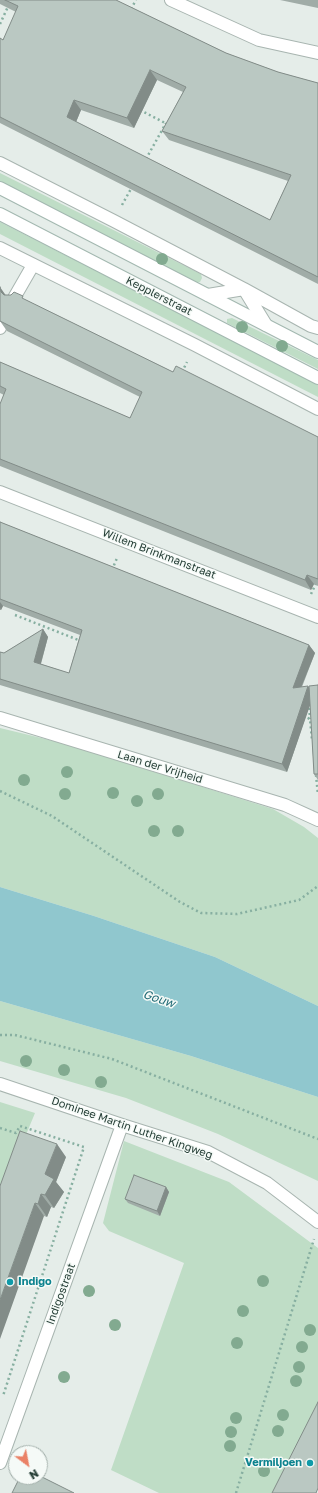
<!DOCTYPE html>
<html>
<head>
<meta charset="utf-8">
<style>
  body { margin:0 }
  #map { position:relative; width:318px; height:1493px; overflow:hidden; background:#e5ede9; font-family:"Golos Text",sans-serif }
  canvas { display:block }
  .north { position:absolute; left:8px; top:1445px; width:40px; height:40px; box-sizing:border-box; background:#f5faf7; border:1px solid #a2afaa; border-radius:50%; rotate:148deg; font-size:11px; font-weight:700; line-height:16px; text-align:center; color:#253e36 }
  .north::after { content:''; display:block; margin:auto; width:14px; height:18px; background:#ea8166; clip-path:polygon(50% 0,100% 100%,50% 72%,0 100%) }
</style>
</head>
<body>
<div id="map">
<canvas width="318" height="1493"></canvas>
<div class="north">N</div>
</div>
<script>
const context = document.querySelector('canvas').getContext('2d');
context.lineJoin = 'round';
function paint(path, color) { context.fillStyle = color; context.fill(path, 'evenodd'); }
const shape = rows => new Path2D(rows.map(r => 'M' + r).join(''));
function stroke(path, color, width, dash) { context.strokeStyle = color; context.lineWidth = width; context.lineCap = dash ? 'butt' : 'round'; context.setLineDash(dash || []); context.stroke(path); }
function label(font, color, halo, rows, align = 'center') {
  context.font = font + ' "Golos Text",sans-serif'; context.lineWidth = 3; context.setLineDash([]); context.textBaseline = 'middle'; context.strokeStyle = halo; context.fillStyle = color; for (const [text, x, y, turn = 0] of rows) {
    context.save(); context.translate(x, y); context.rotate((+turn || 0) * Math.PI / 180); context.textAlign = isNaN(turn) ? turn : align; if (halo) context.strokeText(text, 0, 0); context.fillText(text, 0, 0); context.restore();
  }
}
paint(shape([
  [0,173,201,274,202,278,200,282,195,283,0,184],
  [0,222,318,384,318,397,0,234],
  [232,318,318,360,318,369,227,323,227,319],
  [0,728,62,743,273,809,304,827,318,838,318,1006,215,957,94,916,0,887],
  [0,1001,191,1056,318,1097,318,1181,218,1134,126,1098,0,1061],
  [0,1102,35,1113,23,1142,0,1207],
  [124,1141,229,1182,318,1248,318,1422,283,1493,159,1493,111,1470,184,1263,109,1231,103,1223]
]), '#bfddc6');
paint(shape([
  [0,887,94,916,215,957,318,1006,318,1097,191,1056,0,1001]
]), '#90c7ce');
const pedestrian = shape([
  [14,298,33,265],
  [0,328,0,327]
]);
const minor = shape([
  [171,0,259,40,318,53],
  [0,163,114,221,244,289,311,326,318,328],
  [0,248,195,345,318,409],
  [208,295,244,289,266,325],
  [0,492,318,617],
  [0,718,285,805,318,820],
  [0,1084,122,1125,208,1152,267,1183,318,1222],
  [0,1463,122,1125]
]);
const secondary = shape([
  [0,188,318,352],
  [0,214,318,378]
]);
stroke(pedestrian, '#a8b5b0', 14);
stroke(minor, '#a8b5b0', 14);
stroke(secondary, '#a3b8b0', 14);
stroke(shape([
  [131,9,136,0],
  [0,24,11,0],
  [140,110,169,125],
  [146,159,166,123],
  [122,205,132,187],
  [182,372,187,362],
  [112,570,117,558],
  [311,594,318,579],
  [15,615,81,641],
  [309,703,310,719],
  [303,716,310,719,312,740],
  [316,775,318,795],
  [0,791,52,816,180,902,201,913,237,914,299,900,318,886],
  [0,1035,15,1035,112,1059,318,1139],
  [0,1128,16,1133,20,1126,84,1147,3,1396],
  [236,1493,314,1239]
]), '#87afa1', 2.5, [2, 3]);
stroke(pedestrian, '#fff', 12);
stroke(minor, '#fff', 12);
stroke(secondary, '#fff', 12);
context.fillStyle = '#82aa90';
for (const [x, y] of [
  [162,259],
  [242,327],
  [282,346],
  [67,772],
  [24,780],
  [113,793],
  [65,794],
  [158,794],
  [137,801],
  [154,831],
  [178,831],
  [26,1061],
  [64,1070],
  [101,1082],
  [263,1281],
  [89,1291],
  [243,1311],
  [115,1325],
  [310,1330],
  [237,1343],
  [302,1347],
  [299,1367],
  [64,1377],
  [296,1381],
  [283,1415],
  [236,1418],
  [278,1431],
  [231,1432],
  [230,1446],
  [264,1471]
]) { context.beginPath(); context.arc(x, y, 6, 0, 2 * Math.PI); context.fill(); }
paint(shape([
  [0,0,116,0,226,53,278,72,318,83,318,284,0,123,0,38,3,40,16,12,0,4],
  [157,80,183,92,162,131,169,140,288,181,270,220,76,122,81,110,134,128],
  [280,0,318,0,318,8],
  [6,295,26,300,173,372,318,437,318,586,314,584,311,590,0,466,0,404,4,395,0,393,0,362,130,418,140,397,7,331,0,321],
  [0,522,309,645,315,653,302,687,309,688,318,685,318,780,314,774,310,704,287,772,0,685,0,652,4,653,43,629,48,637,41,664,69,673,80,635,3,606,1,610,0,610],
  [66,1157,56,1182,64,1192,54,1208,51,1207,47,1217,44,1216,0,1186],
  [166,1187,169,1192,160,1216,128,1203,125,1199]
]), '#a0aca7');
paint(shape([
  [150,70,157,80,134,128,127,118],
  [74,100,81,110,74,127,67,117],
  [0,287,7,297,7,301,1,292],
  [307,575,314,584,311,590,305,580],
  [0,602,3,606,1,610,0,608],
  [43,629,48,637,39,670,34,662],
  [309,645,315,653,298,695,293,688],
  [308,686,314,694,287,772,282,764],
  [57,1144,66,1157,56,1182,64,1192,54,1208,45,1195,45,1174],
  [166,1187,169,1192,160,1216,157,1211],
  [41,1194,51,1207,47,1217,38,1204],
  [35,1203,44,1216,0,1339,0,1300]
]), '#828c88');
const building = shape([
  [5,0,116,0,226,53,278,72,318,83,318,277,0,117,0,38,3,40,18,6,5,0],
  [150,70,186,87,162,131,291,175,270,220,67,117,74,100,127,118,150,70],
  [0,287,1,292,4,295,11,295,14,292,23,296,22,298,173,372,176,366,318,437,318,579,307,575,305,580,0,459,0,404,6,389,0,386,0,362,130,418,142,392,0,321,0,287],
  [0,522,309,645,293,688,308,686,282,764,0,679,0,652,4,653,43,629,34,662,69,673,82,630,0,599,0,522],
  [318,685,318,774,314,774,309,686,318,685],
  [20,1131,57,1144,45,1174,54,1179,45,1195,41,1194,38,1204,35,1203,0,1300,0,1186,20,1131],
  [134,1175,166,1187,157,1211,125,1199,134,1175],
  [318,1402,318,1488,316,1493,272,1493,318,1402],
  [40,1476,74,1493,12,1493,20,1477,40,1477,40,1476]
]);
paint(building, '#bac8c2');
stroke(building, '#828c88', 1);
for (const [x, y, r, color] of [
  [10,1282,4,"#0f9aa8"],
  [310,1463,4,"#0f9aa8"]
]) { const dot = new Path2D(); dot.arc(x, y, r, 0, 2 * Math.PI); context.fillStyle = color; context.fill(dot); stroke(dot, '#f5faf7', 1.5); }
label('11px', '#253e36', '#f5faf7', [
  ["Kepplerstraat",159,296,27],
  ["Willem Brinkmanstraat",159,554,21],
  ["Laan der Vrijheid",160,767,17],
  ["Dominee Martin Luther Kingweg",132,1128,19],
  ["Indigostraat",61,1294,-70]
]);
label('bold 11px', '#0d838f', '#f5faf7', [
  ["Indigo",18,1282],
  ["Vermiljoen",302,1463,"right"]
], 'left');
label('italic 12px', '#226c77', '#f5faf7', [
  ["Gouw",159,999,18]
]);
</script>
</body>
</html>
